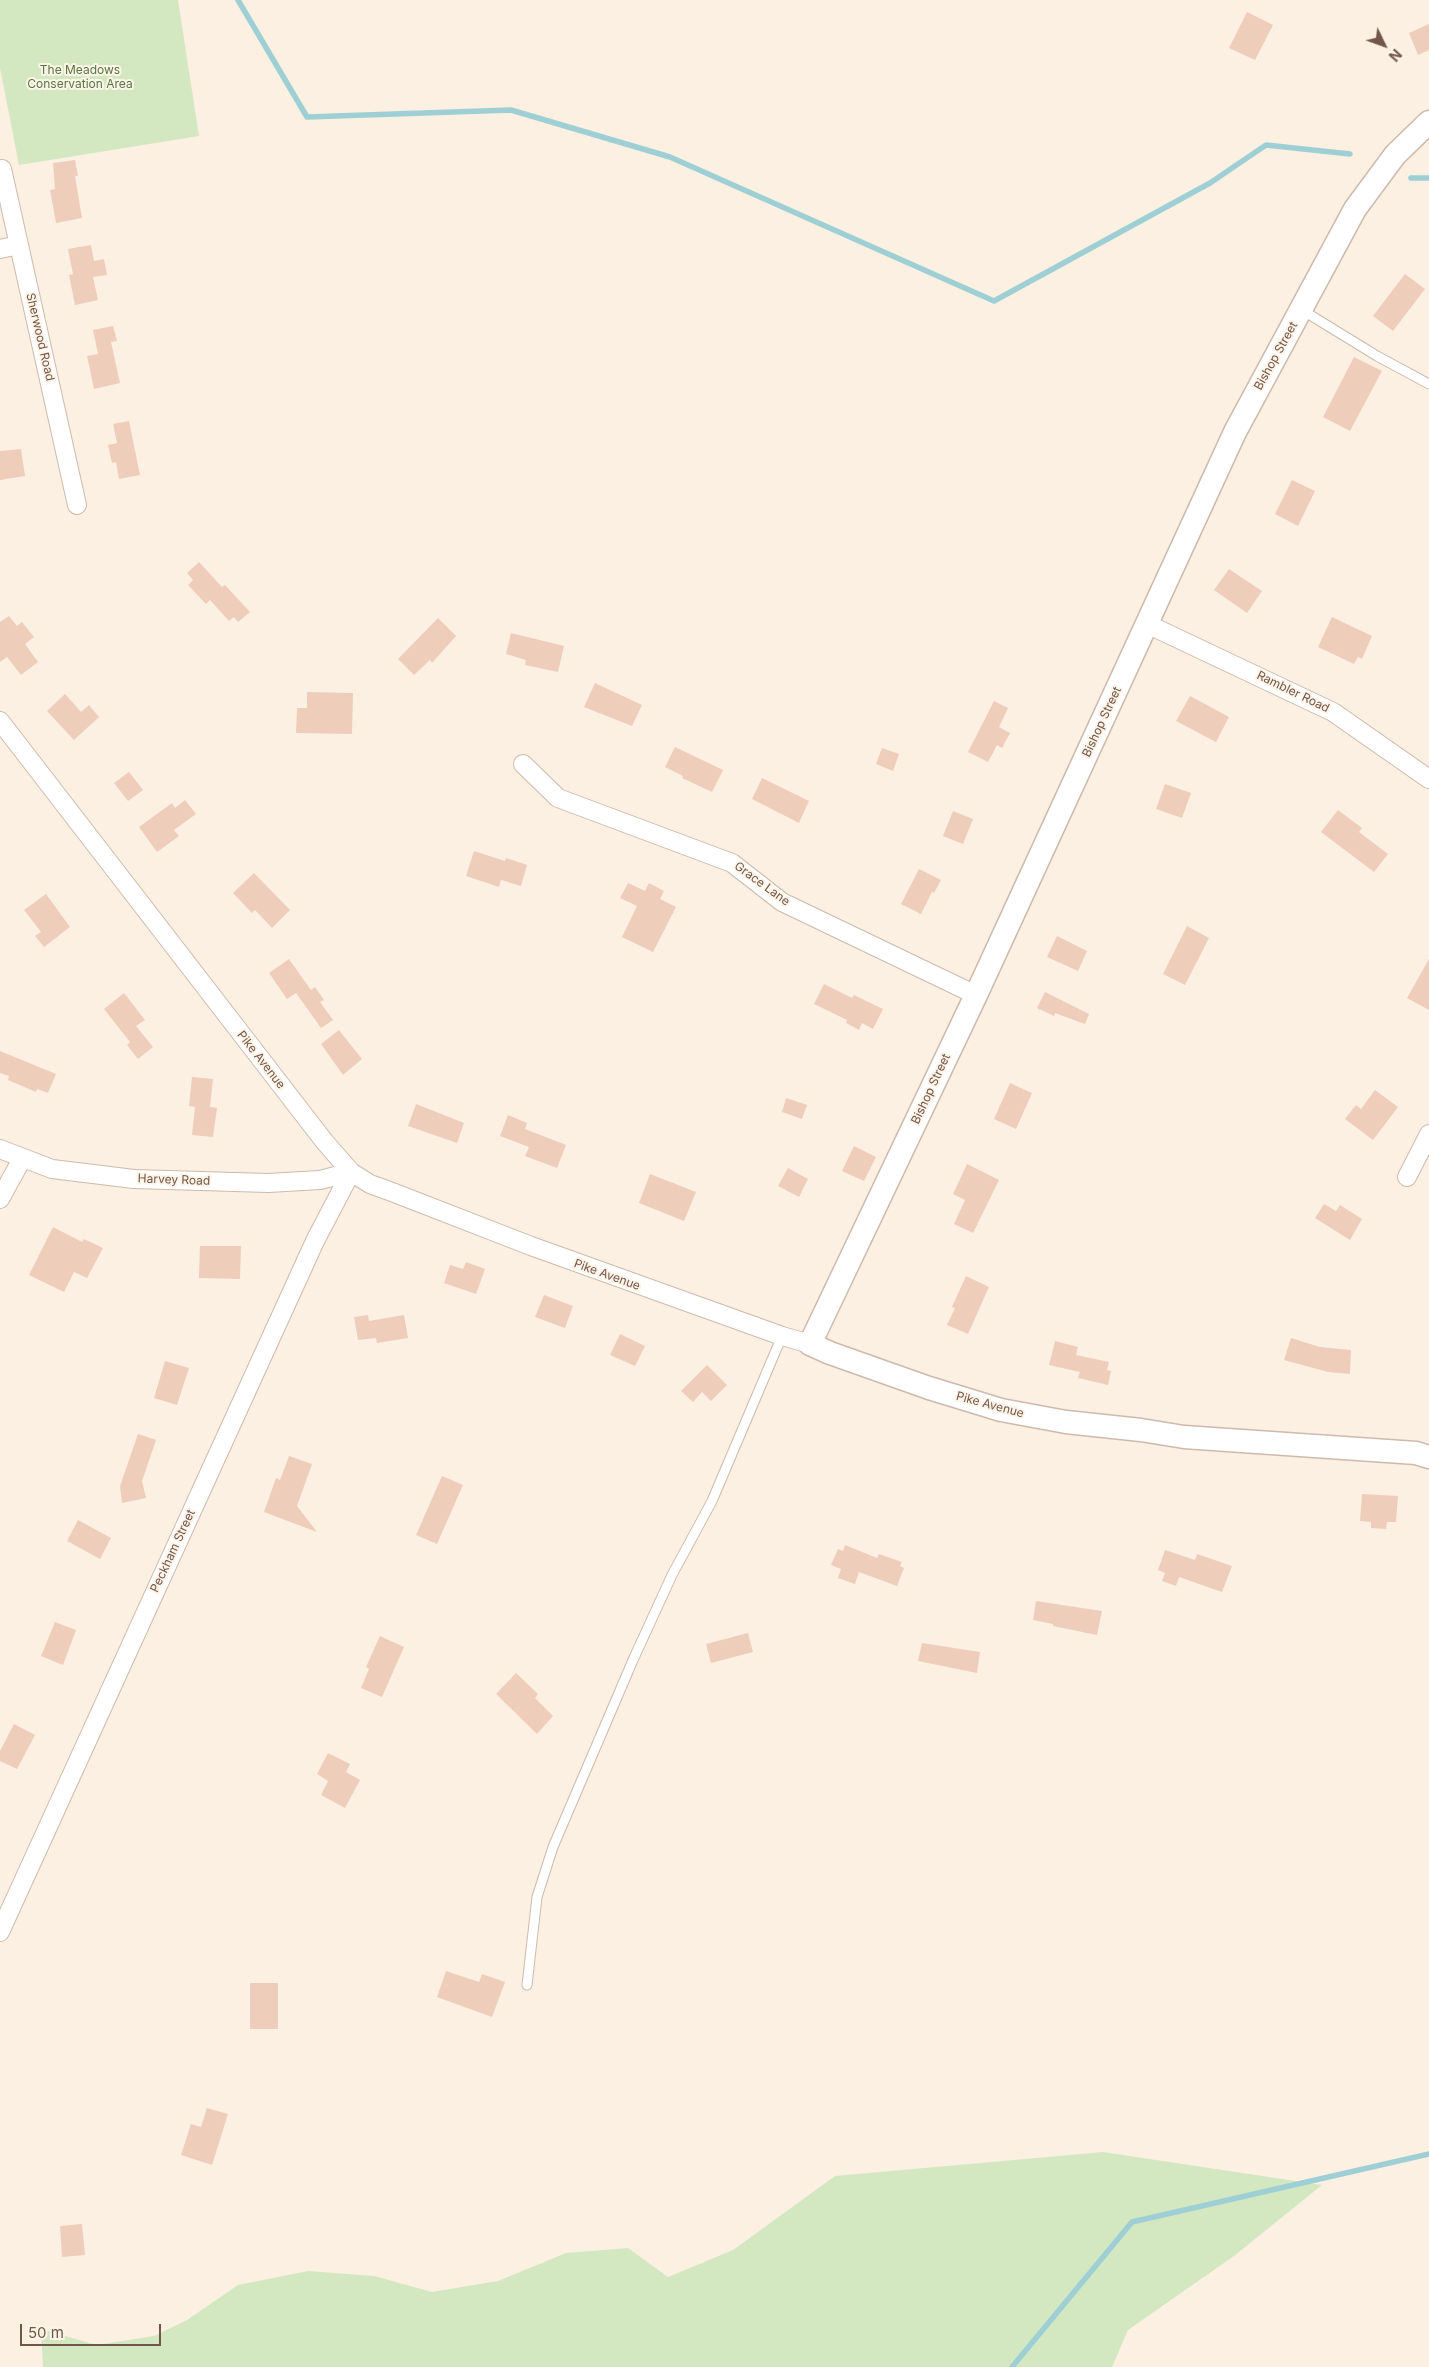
<!DOCTYPE html>
<html>
<head>
<meta charset="utf-8">
<style>
  body { margin:0 }
  #map { position:relative; width:1429px; height:2367px; overflow:hidden; background:#fbf0e2; font-family:Inter,sans-serif }
  canvas { display:block }
  .north { position:absolute; left:1359px; top:20px; width:50px; height:50px; -webkit-text-stroke:4px #fef4e8; paint-order:stroke; rotate:132deg; font-size:14px; font-weight:700; line-height:20px; text-align:center; color:#72564a }
  .north::after { content:''; display:block; margin:auto; width:18px; height:22px; background:#72564a; clip-path:polygon(50% 0,100% 100%,50% 72%,0 100%) }
  .scale { position:absolute; left:20px; top:2324px; width:141px; height:22px; box-sizing:border-box; border:2px solid #72564a; border-top:0; padding-left:6px; font-size:15px; line-height:18px; white-space:nowrap; color:#72564a; -webkit-text-stroke:4px #fef4e8; paint-order:stroke }
</style>
</head>
<body>
<div id="map">
<canvas width="1429" height="2367"></canvas>
<div class="north">N</div>
<div class="scale">50 m</div>
</div>
<script>
const context = document.querySelector('canvas').getContext('2d');
context.lineJoin = 'round';
function paint(path, color) { context.fillStyle = color; context.fill(path, 'evenodd'); }
const shape = rows => new Path2D(rows.map(r => 'M' + r).join(''));
function stroke(path, color, width, dash) { context.strokeStyle = color; context.lineWidth = width; context.lineCap = dash ? 'butt' : 'round'; context.setLineDash(dash || []); context.stroke(path); }
function label(font, color, halo, rows, align = 'center') {
  context.font = font + ' Inter,sans-serif'; context.lineWidth = 4; context.setLineDash([]); context.textBaseline = 'middle'; context.strokeStyle = halo; context.fillStyle = color; for (const [text, x, y, turn = 0] of rows) {
    context.save(); context.translate(x, y); context.rotate((+turn || 0) * Math.PI / 180); context.textAlign = isNaN(turn) ? turn : align; if (halo) context.strokeText(text, 0, 0); context.fillText(text, 0, 0); context.restore();
  }
}
paint(shape([
  [0,0,178,0,199,136,19,165,0,68],
  [1103,2152,1322,2185,1234,2256,1128,2330,1112,2367,43,2367,41,2329,97,2345,154,2336,187,2320,238,2285,308,2271,374,2276,432,2292,498,2281,566,2253,628,2248,668,2277,733,2250,835,2176]
]), '#d3e8c1');
stroke(shape([
  [238,0,307,117,511,110,670,157,994,301,1210,183,1266,145,1350,154],
  [1411,178,1429,178],
  [1012,2367,1132,2222,1429,2154]
]), '#9ecfd5', 5.5);
paint(shape([
  [1247,12,1273,25,1255,60,1229,48],
  [1429,24,1429,50,1418,55,1409,33],
  [75,160,78,176,75,176,82,218,56,223,50,190,55,189,53,163],
  [91,245,94,261,104,259,107,275,93,277,98,300,75,305,69,275,73,274,68,249],
  [1405,274,1425,289,1393,331,1373,316],
  [113,326,117,341,111,342,120,383,94,389,87,356,98,354,93,330],
  [1354,357,1382,371,1350,431,1323,417],
  [129,421,140,475,119,479,116,462,112,463,108,445,117,443,113,424],
  [21,449,25,476,0,480,0,451],
  [1292,480,1315,491,1298,526,1275,514],
  [199,562,222,587,225,585,250,612,238,622,234,617,229,621,210,600,206,604,188,585,193,580,187,573],
  [1229,569,1262,591,1247,613,1214,590],
  [9,616,17,626,22,622,34,637,25,644,38,662,21,675,7,657,0,662,0,622],
  [1332,617,1372,636,1362,659,1358,657,1354,664,1318,647],
  [438,618,456,636,432,663,430,660,414,675,398,659],
  [511,633,564,646,558,672,525,665,526,660,506,654],
  [595,683,642,705,632,726,584,707],
  [307,692,353,693,352,734,296,733,297,708,307,708],
  [65,694,81,712,89,705,99,717,74,740,47,711],
  [1190,696,1229,717,1216,742,1176,721],
  [994,701,1008,708,999,727,1010,733,1002,748,997,745,988,762,968,752],
  [675,747,723,770,712,792,682,778,683,776,665,767],
  [882,748,899,754,893,771,876,764],
  [129,772,143,790,128,801,114,783],
  [762,778,809,801,799,823,752,799],
  [1165,784,1191,793,1182,818,1156,809],
  [185,800,196,814,174,830,179,836,157,852,139,827,172,803,175,808],
  [1338,810,1362,828,1359,832,1388,854,1374,872,1321,832],
  [953,811,973,819,963,844,943,836],
  [474,851,505,861,506,858,527,865,521,886,501,880,499,887,466,876],
  [919,869,941,880,934,893,932,892,921,914,901,904],
  [254,873,290,910,272,928,255,910,252,913,233,893],
  [628,883,645,891,649,883,664,891,660,899,676,907,653,952,622,937,637,906,620,898],
  [46,894,70,927,44,947,35,936,41,932,24,910],
  [1187,926,1209,938,1185,985,1163,974],
  [1057,936,1087,951,1078,971,1047,957],
  [289,959,311,990,315,987,324,1000,320,1002,333,1020,321,1028,296,993,287,999,269,973],
  [1429,959,1429,1010,1407,998],
  [824,984,852,998,854,995,883,1009,873,1029,862,1023,859,1030,846,1023,847,1020,814,1004],
  [1045,992,1089,1014,1085,1024,1055,1013,1054,1016,1037,1008],
  [124,993,145,1020,136,1026,153,1047,138,1059,127,1045,130,1042,104,1009],
  [339,1030,362,1059,343,1075,321,1044],
  [0,1051,56,1074,48,1093,37,1089,36,1092,8,1080,9,1076,0,1073],
  [192,1077,213,1079,210,1107,217,1108,213,1137,192,1135,195,1107,189,1106],
  [1010,1083,1032,1093,1016,1129,994,1119],
  [1375,1090,1398,1107,1373,1140,1345,1119,1356,1105,1361,1109],
  [786,1098,807,1105,802,1119,782,1112],
  [416,1104,464,1123,457,1143,408,1126],
  [508,1115,527,1123,525,1129,566,1145,557,1168,525,1156,529,1147,500,1136],
  [854,1146,876,1157,864,1181,842,1171],
  [967,1164,999,1180,973,1233,954,1224,965,1200,953,1194],
  [788,1168,808,1179,799,1197,778,1186],
  [650,1174,696,1192,684,1221,639,1203],
  [1324,1204,1336,1211,1340,1205,1362,1219,1350,1240,1315,1218],
  [53,1227,82,1242,84,1239,103,1248,87,1278,74,1272,64,1292,29,1275],
  [200,1246,241,1246,240,1279,199,1278],
  [466,1262,485,1269,476,1294,444,1283,450,1265,463,1269],
  [966,1276,989,1287,968,1334,947,1325,955,1308,952,1307],
  [544,1295,573,1306,565,1328,535,1317],
  [368,1315,369,1321,404,1315,408,1338,377,1343,376,1338,358,1340,354,1317],
  [620,1334,645,1346,635,1366,610,1355],
  [1291,1338,1320,1347,1351,1350,1350,1374,1328,1372,1284,1360],
  [1055,1341,1078,1347,1076,1355,1109,1362,1107,1370,1111,1371,1108,1385,1078,1378,1080,1372,1049,1365],
  [165,1361,189,1368,177,1405,154,1398],
  [707,1365,727,1385,711,1401,702,1392,693,1402,681,1391],
  [138,1434,156,1440,142,1481,146,1498,122,1503,120,1486],
  [289,1456,312,1464,297,1506,317,1532,264,1512,276,1478,280,1480],
  [442,1476,463,1485,437,1544,416,1535],
  [1362,1494,1398,1496,1396,1522,1387,1522,1386,1529,1371,1528,1371,1522,1360,1521],
  [78,1520,111,1538,100,1559,67,1541],
  [845,1545,877,1558,879,1554,902,1562,900,1566,904,1568,897,1586,859,1572,855,1584,838,1578,841,1569,831,1565,838,1549,843,1551],
  [1165,1550,1195,1560,1197,1554,1232,1566,1222,1592,1179,1577,1176,1586,1162,1581,1165,1573,1158,1570],
  [1036,1601,1102,1611,1097,1635,1053,1626,1053,1624,1033,1620],
  [55,1622,76,1630,63,1665,41,1656],
  [748,1633,753,1652,711,1663,706,1644],
  [380,1636,404,1647,382,1697,361,1688,369,1669,366,1667],
  [922,1643,980,1652,977,1673,918,1661],
  [516,1673,538,1694,535,1698,553,1716,537,1734,496,1694],
  [14,1724,35,1735,17,1769,0,1761,0,1751],
  [328,1753,350,1764,346,1772,360,1780,345,1808,321,1795,328,1781,317,1774],
  [446,1971,479,1982,482,1974,505,1982,492,2017,437,1997],
  [250,1983,278,1983,278,2029,250,2029],
  [207,2108,228,2114,212,2165,181,2155,191,2124,201,2127],
  [82,2224,85,2255,62,2257,60,2226]
]), '#efcdbb');
const service = shape([
  [1302,310,1377,356,1429,384],
  [527,1985,537,1897,553,1847,633,1660,672,1575,712,1501,782,1336]
]);
const minor = shape([
  [2,169,77,505],
  [0,249,19,245],
  [1147,624,1333,712,1429,779],
  [0,721,324,1141,351,1172,370,1184,392,1192,531,1246,782,1336,810,1344],
  [523,764,558,798,732,863,782,902,976,995],
  [0,1149,52,1169,134,1179,268,1183,320,1180,351,1172],
  [1407,1177,1429,1134],
  [0,1199,22,1159],
  [0,1932,315,1241,351,1172]
]);
const tertiary = shape([
  [1429,122,1395,155,1355,209,1235,432,976,995,810,1344,830,1353,929,1388,1001,1410,1066,1422,1141,1430,1184,1437,1416,1453,1429,1457]
]);
stroke(service, '#cebaac', 11);
stroke(minor, '#cebaac', 20);
stroke(tertiary, '#cebaac', 25);
stroke(service, '#fff', 9);
stroke(minor, '#fff', 18);
stroke(tertiary, '#fff', 22);
label('12px', '#547842', '#fef4e8', [
  ["The Meadows",80,70],
  ["Conservation Area",80,84]
]);
label('12px', '#72564a', '#fef4e8', [
  ["Sherwood Road",40,337,77],
  ["Bishop Street",1276,356,-61],
  ["Rambler Road",1293,692,26],
  ["Bishop Street",1102,722,-65],
  ["Grace Lane",762,884,36],
  ["Pike Avenue",261,1060,52],
  ["Bishop Street",931,1089,-65],
  ["Harvey Road",174,1180,2],
  ["Pike Avenue",607,1275,20],
  ["Pike Avenue",990,1405,15],
  ["Peckham Street",173,1551,-65]
]);
</script>
</body>
</html>
